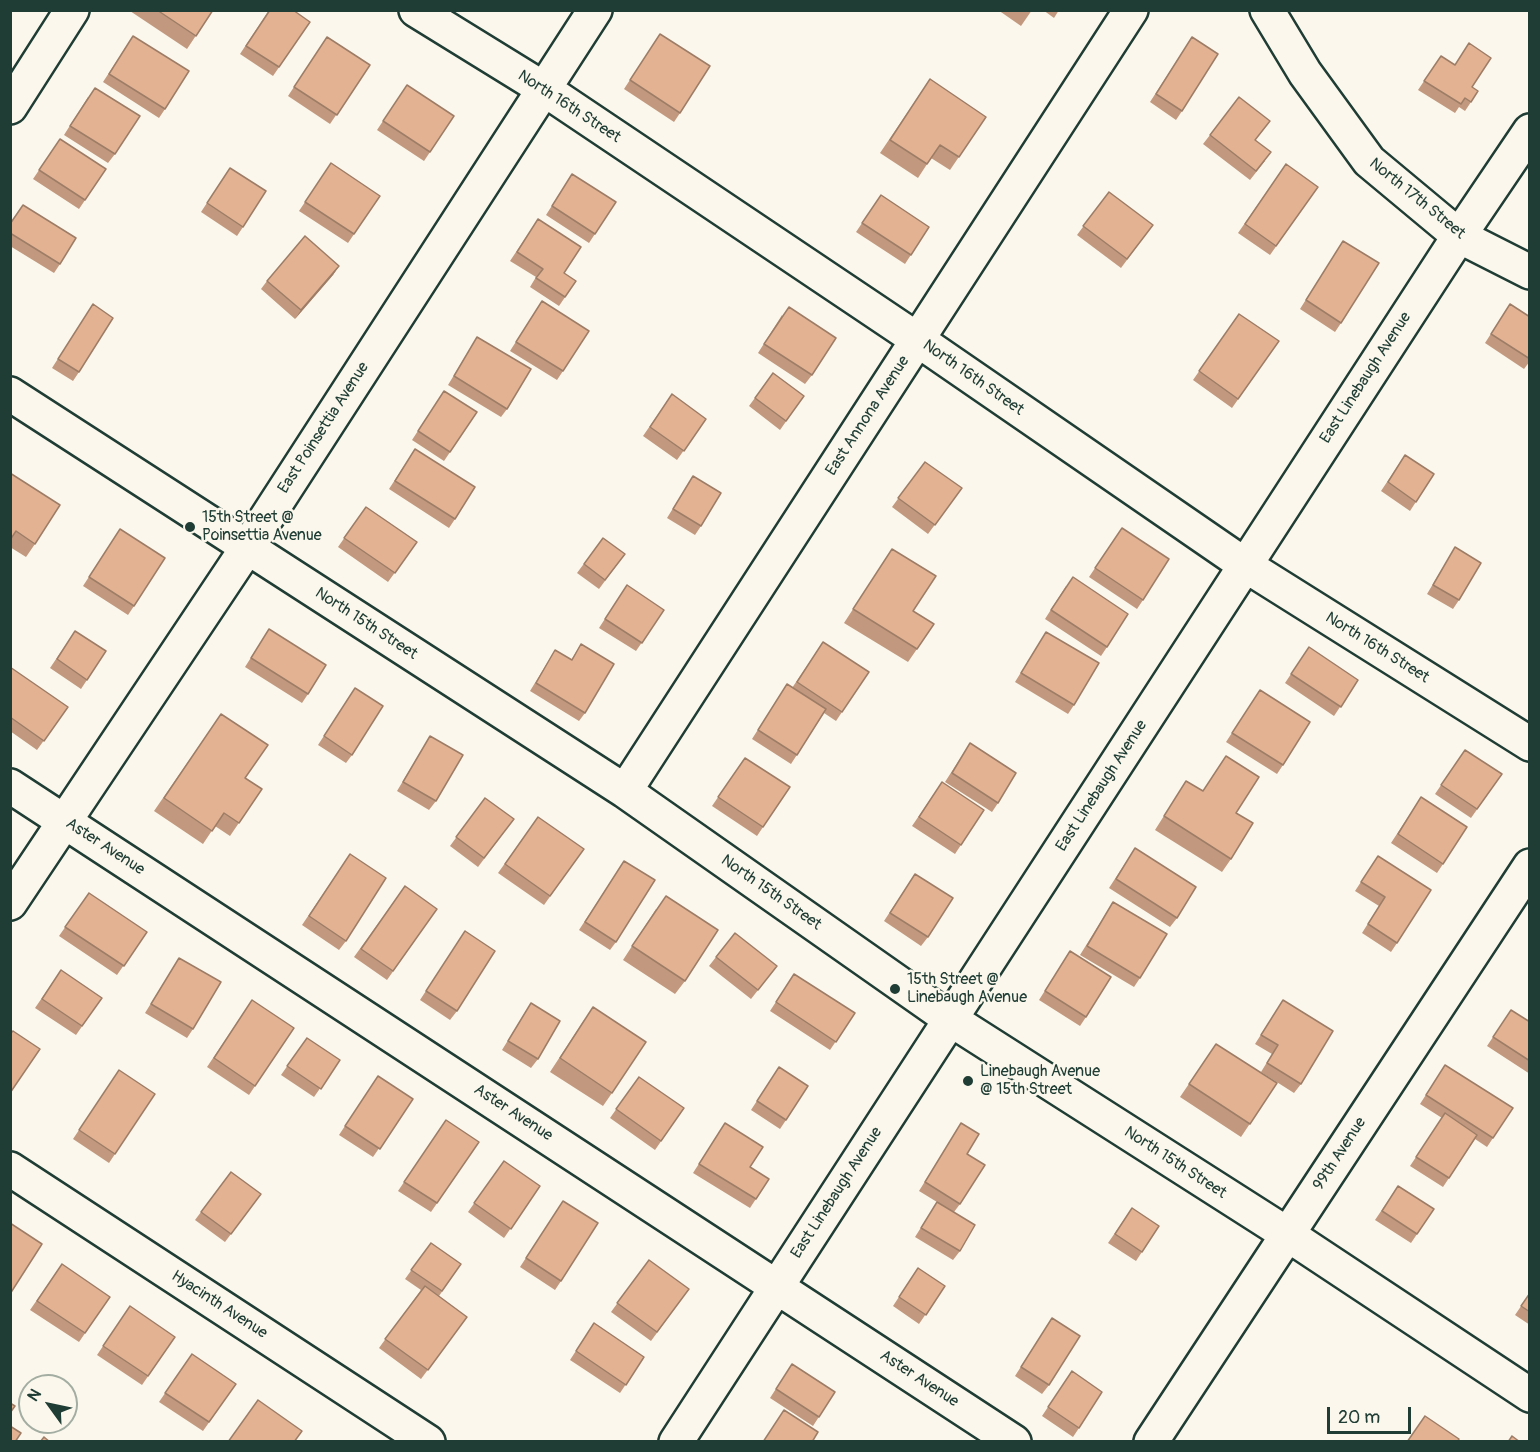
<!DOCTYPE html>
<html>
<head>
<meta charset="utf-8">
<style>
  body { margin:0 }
  #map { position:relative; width:1540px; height:1452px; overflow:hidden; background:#fbf7ec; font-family:Pangolin,sans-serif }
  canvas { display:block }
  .frame { position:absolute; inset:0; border:12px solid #1f3d34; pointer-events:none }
  .north { position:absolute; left:18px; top:1374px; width:60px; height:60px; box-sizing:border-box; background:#fbf7ec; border:2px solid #a3ada2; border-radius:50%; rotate:303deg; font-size:16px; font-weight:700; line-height:24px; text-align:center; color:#1f3d34 }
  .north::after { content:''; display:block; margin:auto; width:21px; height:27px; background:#1f3d34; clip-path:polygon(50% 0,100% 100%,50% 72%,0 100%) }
  .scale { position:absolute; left:1327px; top:1407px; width:84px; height:27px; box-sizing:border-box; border:3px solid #1f3d34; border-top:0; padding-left:8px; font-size:18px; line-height:21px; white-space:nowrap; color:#1f3d34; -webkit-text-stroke:4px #fbf7ec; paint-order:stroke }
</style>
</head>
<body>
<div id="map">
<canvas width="1540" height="1452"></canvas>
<div class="frame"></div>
<div class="north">N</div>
<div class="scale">20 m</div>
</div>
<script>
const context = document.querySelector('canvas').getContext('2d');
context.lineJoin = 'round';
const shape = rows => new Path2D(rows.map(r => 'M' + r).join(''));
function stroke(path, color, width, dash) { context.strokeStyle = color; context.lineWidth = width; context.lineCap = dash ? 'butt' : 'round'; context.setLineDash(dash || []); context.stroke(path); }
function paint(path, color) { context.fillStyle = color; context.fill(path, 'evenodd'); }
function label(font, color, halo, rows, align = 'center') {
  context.font = font + ' Pangolin,sans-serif'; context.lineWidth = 5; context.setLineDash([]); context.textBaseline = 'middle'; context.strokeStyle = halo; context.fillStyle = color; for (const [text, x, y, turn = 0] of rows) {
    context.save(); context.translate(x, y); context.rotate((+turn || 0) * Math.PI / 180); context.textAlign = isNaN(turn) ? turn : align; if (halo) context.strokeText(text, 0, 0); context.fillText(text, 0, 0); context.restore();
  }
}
const minor = shape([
  [416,10,544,89,918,340,1245,565,1530,744],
  [1267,10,1305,73,1369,161,1459,236,1530,272],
  [10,107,72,10],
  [10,394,625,791,950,1019,1287,1234,1530,1395],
  [10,786,1014,1442],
  [625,791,1131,10],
  [10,903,247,548,595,10],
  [10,1169,428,1442],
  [676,1442,1459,236,1530,131],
  [1151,1442,1530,866]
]);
stroke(minor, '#1f3d34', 38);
stroke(minor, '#fbf7ec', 33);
paint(shape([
  [130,10,213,10,187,49,130,11],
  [269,10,310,22,273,76,240,54],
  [998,10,1032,10,1021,26],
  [1043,10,1059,10,1054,18],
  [660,34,680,113,674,122,624,89],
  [133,36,165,109,159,118,103,82],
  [327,37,370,65,330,124,288,96],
  [1192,37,1182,111,1176,120,1150,102],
  [1441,56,1472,87,1471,102,1465,111,1459,107,1455,113,1418,90],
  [930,79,986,117,950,170,931,158,918,178,880,153],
  [407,85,454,116,424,161,377,130],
  [88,97,115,154,108,163,64,135],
  [1210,135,1256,140,1265,161,1250,180,1203,144],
  [60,139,106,169,79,209,33,179],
  [331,163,380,196,348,243,299,211],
  [1286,164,1318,187,1270,255,1238,233],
  [230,168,243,227,237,236,201,212],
  [572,174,616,202,589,243,546,215],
  [1109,192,1153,225,1121,268,1077,235],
  [881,195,929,227,905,264,856,232],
  [23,205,60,264,54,273,10,246,10,223],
  [538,219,564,273,576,281,559,306,530,287,536,277,510,261],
  [1343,241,1341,323,1335,332,1300,309],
  [339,266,333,275,295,319,261,289,267,281],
  [542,301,563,371,557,380,510,351],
  [93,304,79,372,73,381,52,368],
  [1510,304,1530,317,1530,361,1524,369,1485,343],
  [1239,314,1279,341,1232,408,1193,380],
  [782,315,812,375,805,384,758,353],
  [477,337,507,409,501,417,448,385],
  [773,373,804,396,780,430,749,406],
  [672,394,706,419,677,460,643,436],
  [438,400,477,412,444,461,412,440],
  [415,449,455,519,449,528,389,489],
  [1405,455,1434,474,1410,511,1381,491],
  [925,462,962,488,928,534,892,507],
  [10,473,35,544,26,557,10,547],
  [693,476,701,526,695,535,667,518],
  [366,507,417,542,388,582,338,547],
  [1122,528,1143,600,1137,609,1089,577],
  [120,529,134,606,128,615,83,586],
  [603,538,625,554,599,589,577,573],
  [1455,547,1459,600,1453,609,1427,594],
  [892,549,913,611,917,649,908,662,844,623],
  [1066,586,1107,647,1101,656,1045,619],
  [621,594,664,610,636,651,599,628],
  [269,629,308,694,302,703,245,667],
  [75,631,106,651,81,689,50,668],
  [1046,632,1074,705,1068,714,1015,682],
  [823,642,842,712,836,721,824,713,791,764,752,739,787,684,792,688],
  [581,644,585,713,579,721,530,691,555,650,571,660],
  [1309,647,1358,680,1334,716,1285,683],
  [10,667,68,707,37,750,10,731],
  [355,688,352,755,346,763,318,745],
  [1260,690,1283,765,1277,774,1226,742],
  [221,714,245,778,262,789,230,836,215,826,203,844,154,811],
  [430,736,436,801,429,810,397,791],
  [970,743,998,803,992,812,945,782],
  [1465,750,1502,774,1471,818,1435,794],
  [1226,756,1236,813,1231,859,1222,872,1155,830,1186,781,1203,791],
  [745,758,790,787,757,836,712,806],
  [942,782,984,810,955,854,912,826],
  [1421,797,1443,864,1437,873,1391,843],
  [485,798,514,819,478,867,450,846],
  [538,817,584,849,544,905,498,873],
  [1135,848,1177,918,1170,927,1109,888],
  [350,854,346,941,339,950,302,925],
  [1378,856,1397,943,1391,952,1362,933,1379,906,1355,891],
  [624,861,616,942,610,950,579,930],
  [915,874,928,937,921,946,884,921],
  [405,886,437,909,387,980,354,957],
  [89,893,147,932,117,975,59,936],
  [1113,902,1140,978,1134,987,1080,955],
  [656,909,685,981,675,994,623,960],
  [465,931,457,1011,450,1020,420,1000],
  [1070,951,1086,1017,1080,1026,1039,1000],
  [716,957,777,966,751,999,709,966],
  [179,958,193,1029,187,1038,145,1013],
  [61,970,102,998,76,1035,35,1008],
  [794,974,855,1013,830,1050,770,1011],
  [252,1000,294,1028,249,1095,207,1067],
  [1283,1000,1301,1084,1294,1093,1261,1072,1272,1054,1255,1044],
  [531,1003,538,1059,531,1068,502,1050],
  [1511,1010,1530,1022,1530,1074,1487,1046],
  [584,1020,612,1093,603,1106,550,1072],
  [307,1038,340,1060,314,1097,281,1075],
  [1216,1044,1277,1083,1241,1137,1180,1097],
  [1445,1065,1513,1108,1487,1147,1475,1139,1443,1187,1410,1166,1442,1118,1420,1104],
  [779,1067,786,1120,780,1129,751,1110],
  [119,1070,115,1154,109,1163,73,1139],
  [378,1076,413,1099,373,1157,339,1135],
  [639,1077,684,1108,655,1150,610,1118],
  [446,1120,479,1142,431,1212,398,1191],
  [725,1123,750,1167,769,1179,750,1208,693,1173],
  [961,1123,967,1154,960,1204,954,1212,960,1251,953,1260,915,1237,937,1202,919,1191],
  [504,1161,540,1186,504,1238,468,1212],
  [231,1172,261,1194,225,1242,195,1220],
  [1398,1186,1434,1209,1411,1243,1375,1220],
  [563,1201,561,1281,555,1290,520,1267],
  [1132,1208,1159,1226,1136,1261,1108,1243],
  [431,1243,461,1264,439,1296,467,1317,421,1379,379,1348,421,1290,405,1279],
  [649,1260,689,1289,651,1341,611,1312],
  [62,1264,110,1297,79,1342,30,1310],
  [918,1268,945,1286,919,1324,893,1306],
  [1530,1293,1530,1325,1515,1315],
  [130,1306,175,1337,142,1385,97,1355],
  [1052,1318,1049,1385,1042,1394,1015,1376],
  [594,1323,644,1357,620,1393,570,1360],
  [192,1354,236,1384,203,1431,159,1402],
  [792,1364,835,1392,813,1426,770,1398],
  [1072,1371,1079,1428,1073,1437,1042,1416]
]), '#c2997e');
paint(shape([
  [339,266,333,275,295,319,301,310]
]), '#9e7d67');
const building = shape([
  [157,10,213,10,196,36,157,10],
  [270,10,293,10,310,22,279,67,246,46,270,10],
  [660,34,710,66,680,113,630,80,660,34],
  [133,36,189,71,165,109,109,74,133,36],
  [327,37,370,65,337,115,294,87,327,37],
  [1192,37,1218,54,1182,111,1156,94,1192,37],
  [1469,43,1491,58,1472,87,1478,91,1471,102,1465,98,1461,104,1424,81,1441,56,1455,65,1469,43],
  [930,79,986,117,959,157,940,145,927,164,890,140,930,79],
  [407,85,454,116,430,152,383,121,407,85],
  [95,88,140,116,115,154,70,126,95,88],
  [1239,97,1270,121,1255,140,1271,152,1256,171,1210,135,1239,97],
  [60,139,106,169,85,200,39,170,60,139],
  [331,163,380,196,354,234,305,202,331,163],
  [1286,164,1318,187,1276,246,1245,224,1286,164],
  [230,168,266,191,243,227,207,203,230,168],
  [572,174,616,202,595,234,552,206,572,174],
  [1109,192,1153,225,1127,259,1083,226,1109,192],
  [881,195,929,227,911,255,862,223,881,195],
  [23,205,76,238,60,264,10,233,10,224,23,205],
  [538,219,581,247,564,273,576,281,565,297,536,278,543,269,517,252,538,219],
  [305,236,339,266,301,310,267,281,305,236],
  [1343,241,1379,263,1341,323,1306,300,1343,241],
  [542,301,589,331,563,371,516,342,542,301],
  [93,304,113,318,79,372,58,359,93,304],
  [1510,304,1530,317,1530,359,1491,334,1510,304],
  [789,307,836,338,812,375,764,344,789,307],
  [1239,314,1279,341,1238,399,1199,371,1239,314],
  [477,337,531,369,507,409,454,376,477,337],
  [773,373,804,396,786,421,755,398,773,373],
  [444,391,477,412,450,452,418,431,444,391],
  [672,394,706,419,684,451,650,427,672,394],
  [415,449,475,487,455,519,395,481,415,449],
  [1405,455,1434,474,1416,502,1388,482,1405,455],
  [925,462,962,488,935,525,898,498,925,462],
  [10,473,60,505,35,544,16,531,10,540,10,473],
  [693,476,721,493,701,526,673,509,693,476],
  [366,507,417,542,395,573,344,538,366,507],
  [1122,528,1169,559,1143,600,1095,568,1122,528],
  [120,529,165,558,134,606,89,577,120,529],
  [603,538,625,554,605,580,584,564,603,538],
  [1455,547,1481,563,1459,600,1433,585,1455,547],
  [892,549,936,576,913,611,934,624,917,649,853,609,892,549],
  [1073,577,1128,614,1107,647,1051,610,1073,577],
  [627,585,664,610,642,643,605,619,627,585],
  [269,629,326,665,308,694,251,658,269,629],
  [75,631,106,651,87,680,57,659,75,631],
  [1046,632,1099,663,1074,705,1021,673,1046,632],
  [823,642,869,672,842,712,797,682,823,642],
  [581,644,614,664,585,713,536,683,555,650,572,660,581,644],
  [1309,647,1358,680,1341,707,1291,674,1309,647],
  [10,667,68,707,44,741,10,717,10,667],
  [787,684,826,709,797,755,758,730,787,684],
  [355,688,383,706,352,755,324,736,355,688],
  [1260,690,1310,722,1283,765,1232,733,1260,690],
  [221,714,268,745,245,778,262,789,239,823,224,813,212,831,164,798,221,714],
  [430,736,463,755,436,801,403,782,430,736],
  [970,743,1016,773,998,803,952,773,970,743],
  [1465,750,1502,774,1477,809,1441,785,1465,750],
  [1226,756,1259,777,1236,813,1253,823,1231,859,1164,816,1186,781,1203,791,1226,756],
  [745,758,790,787,763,827,718,797,745,758],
  [942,782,984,810,961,845,919,817,942,782],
  [1421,797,1467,827,1443,864,1398,834,1421,797],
  [485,798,514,819,484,858,456,837,485,798],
  [538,817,584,849,550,896,505,864,538,817],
  [1135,848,1196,887,1177,918,1116,879,1135,848],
  [350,854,386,878,346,941,309,916,350,854],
  [1378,856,1431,890,1397,943,1368,924,1385,897,1361,882,1378,856],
  [624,861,655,880,616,942,585,922,624,861],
  [915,874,953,898,928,937,890,913,915,874],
  [405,886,437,909,393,971,361,949,405,886],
  [89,893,147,932,124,966,65,927,89,893],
  [666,896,718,930,685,981,632,946,666,896],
  [1113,902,1167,934,1140,978,1087,946,1113,902],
  [465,931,495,951,457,1011,426,991,465,931],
  [735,933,777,966,758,990,716,957,735,933],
  [1070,951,1111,977,1086,1017,1045,991,1070,951],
  [179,958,221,982,193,1029,151,1004,179,958],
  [61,970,102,998,82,1026,42,999,61,970],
  [794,974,855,1013,836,1042,776,1002,794,974],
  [252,1000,294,1028,255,1086,214,1058,252,1000],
  [1283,1000,1333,1031,1301,1084,1267,1063,1278,1045,1261,1035,1283,1000],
  [531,1003,560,1021,538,1059,508,1041,531,1003],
  [593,1007,646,1042,612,1093,560,1058,593,1007],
  [1511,1010,1530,1022,1530,1061,1493,1037,1511,1010],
  [13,1031,40,1049,10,1093,10,1034,13,1031],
  [307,1038,340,1060,321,1089,287,1066,307,1038],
  [1216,1044,1277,1083,1250,1124,1189,1084,1216,1044],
  [1445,1065,1513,1108,1493,1138,1426,1095,1445,1065],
  [779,1067,808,1086,786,1120,757,1101,779,1067],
  [119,1070,155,1094,115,1154,79,1130,119,1070],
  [378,1076,413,1099,380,1149,345,1126,378,1076],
  [639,1077,684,1108,661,1141,616,1109,639,1077],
  [1445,1113,1477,1135,1449,1178,1416,1157,1445,1113],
  [446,1120,479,1142,437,1203,404,1182,446,1120],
  [725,1123,763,1147,750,1167,769,1179,756,1199,699,1164,725,1123],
  [961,1123,979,1134,967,1154,985,1165,960,1204,925,1182,961,1123],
  [504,1161,540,1186,511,1229,474,1203,504,1161],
  [231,1172,261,1194,231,1234,201,1212,231,1172],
  [1398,1186,1434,1209,1417,1234,1382,1211,1398,1186],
  [563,1201,598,1223,561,1281,526,1258,563,1201],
  [937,1202,975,1225,960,1251,921,1228,937,1202],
  [1132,1208,1159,1226,1142,1252,1115,1234,1132,1208],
  [10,1223,42,1244,10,1294,10,1223],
  [431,1243,461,1264,442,1291,411,1270,431,1243],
  [649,1260,689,1289,657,1332,617,1303,649,1260],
  [62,1264,110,1297,85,1333,37,1301,62,1264],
  [918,1268,945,1286,926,1315,899,1297,918,1268],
  [425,1286,467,1317,428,1370,385,1339,425,1286],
  [1530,1293,1530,1312,1521,1306,1530,1293],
  [130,1306,175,1337,148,1376,103,1346,130,1306],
  [1052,1318,1080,1336,1049,1385,1021,1367,1052,1318],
  [594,1323,644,1357,626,1385,576,1351,594,1323],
  [192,1354,236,1384,209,1422,165,1393,192,1354],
  [792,1364,835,1392,819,1417,776,1389,792,1364],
  [1072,1371,1102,1392,1079,1428,1048,1407,1072,1371],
  [258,1400,302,1431,294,1442,228,1442,258,1400],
  [10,1403,15,1406,10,1413,10,1403],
  [784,1410,818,1432,812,1442,763,1442,784,1410],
  [1425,1416,1459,1439,1457,1442,1407,1442,1425,1416],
  [10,1426,21,1433,15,1442,10,1442,10,1426],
  [1512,1436,1520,1442,1508,1442,1512,1436],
  [44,1437,50,1442,40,1442,44,1437]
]);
paint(building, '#e2b293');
stroke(building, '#9e7d67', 1.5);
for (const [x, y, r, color] of [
  [190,527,6,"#1f3d34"],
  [895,989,6,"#1f3d34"],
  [968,1081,6,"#1f3d34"]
]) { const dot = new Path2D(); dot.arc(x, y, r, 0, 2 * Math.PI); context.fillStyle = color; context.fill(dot); stroke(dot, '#fbf7ec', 2); }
label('16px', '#1f3d34', '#fbf7ec', [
  ["North 16th Street",569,107,33],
  ["North 17th Street",1417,199,39],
  ["North 16th Street",973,378,35],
  ["East Linebaugh Avenue",1366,378,-57],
  ["East Annona Avenue",868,416,-57],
  ["East Poinsettia Avenue",324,428,-57],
  ["North 15th Street",366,624,33],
  ["North 16th Street",1377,648,32],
  ["East Linebaugh Avenue",1102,786,-57],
  ["Aster Avenue",105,847,33],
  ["North 15th Street",771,893,35],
  ["Aster Avenue",513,1113,33],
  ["99th Avenue",1340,1154,-57],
  ["North 15th Street",1175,1163,33],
  ["East Linebaugh Avenue",837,1193,-57],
  ["Hyacinth Avenue",219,1305,33],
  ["Aster Avenue",919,1379,33]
]);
label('16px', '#1f3d34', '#fbf7ec', [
  ["15th Street @",202,518],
  ["Poinsettia Avenue",202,536],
  ["15th Street @",907,980],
  ["Linebaugh Avenue",907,998],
  ["Linebaugh Avenue",980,1072],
  ["@ 15th Street",980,1090]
], 'left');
</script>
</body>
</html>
